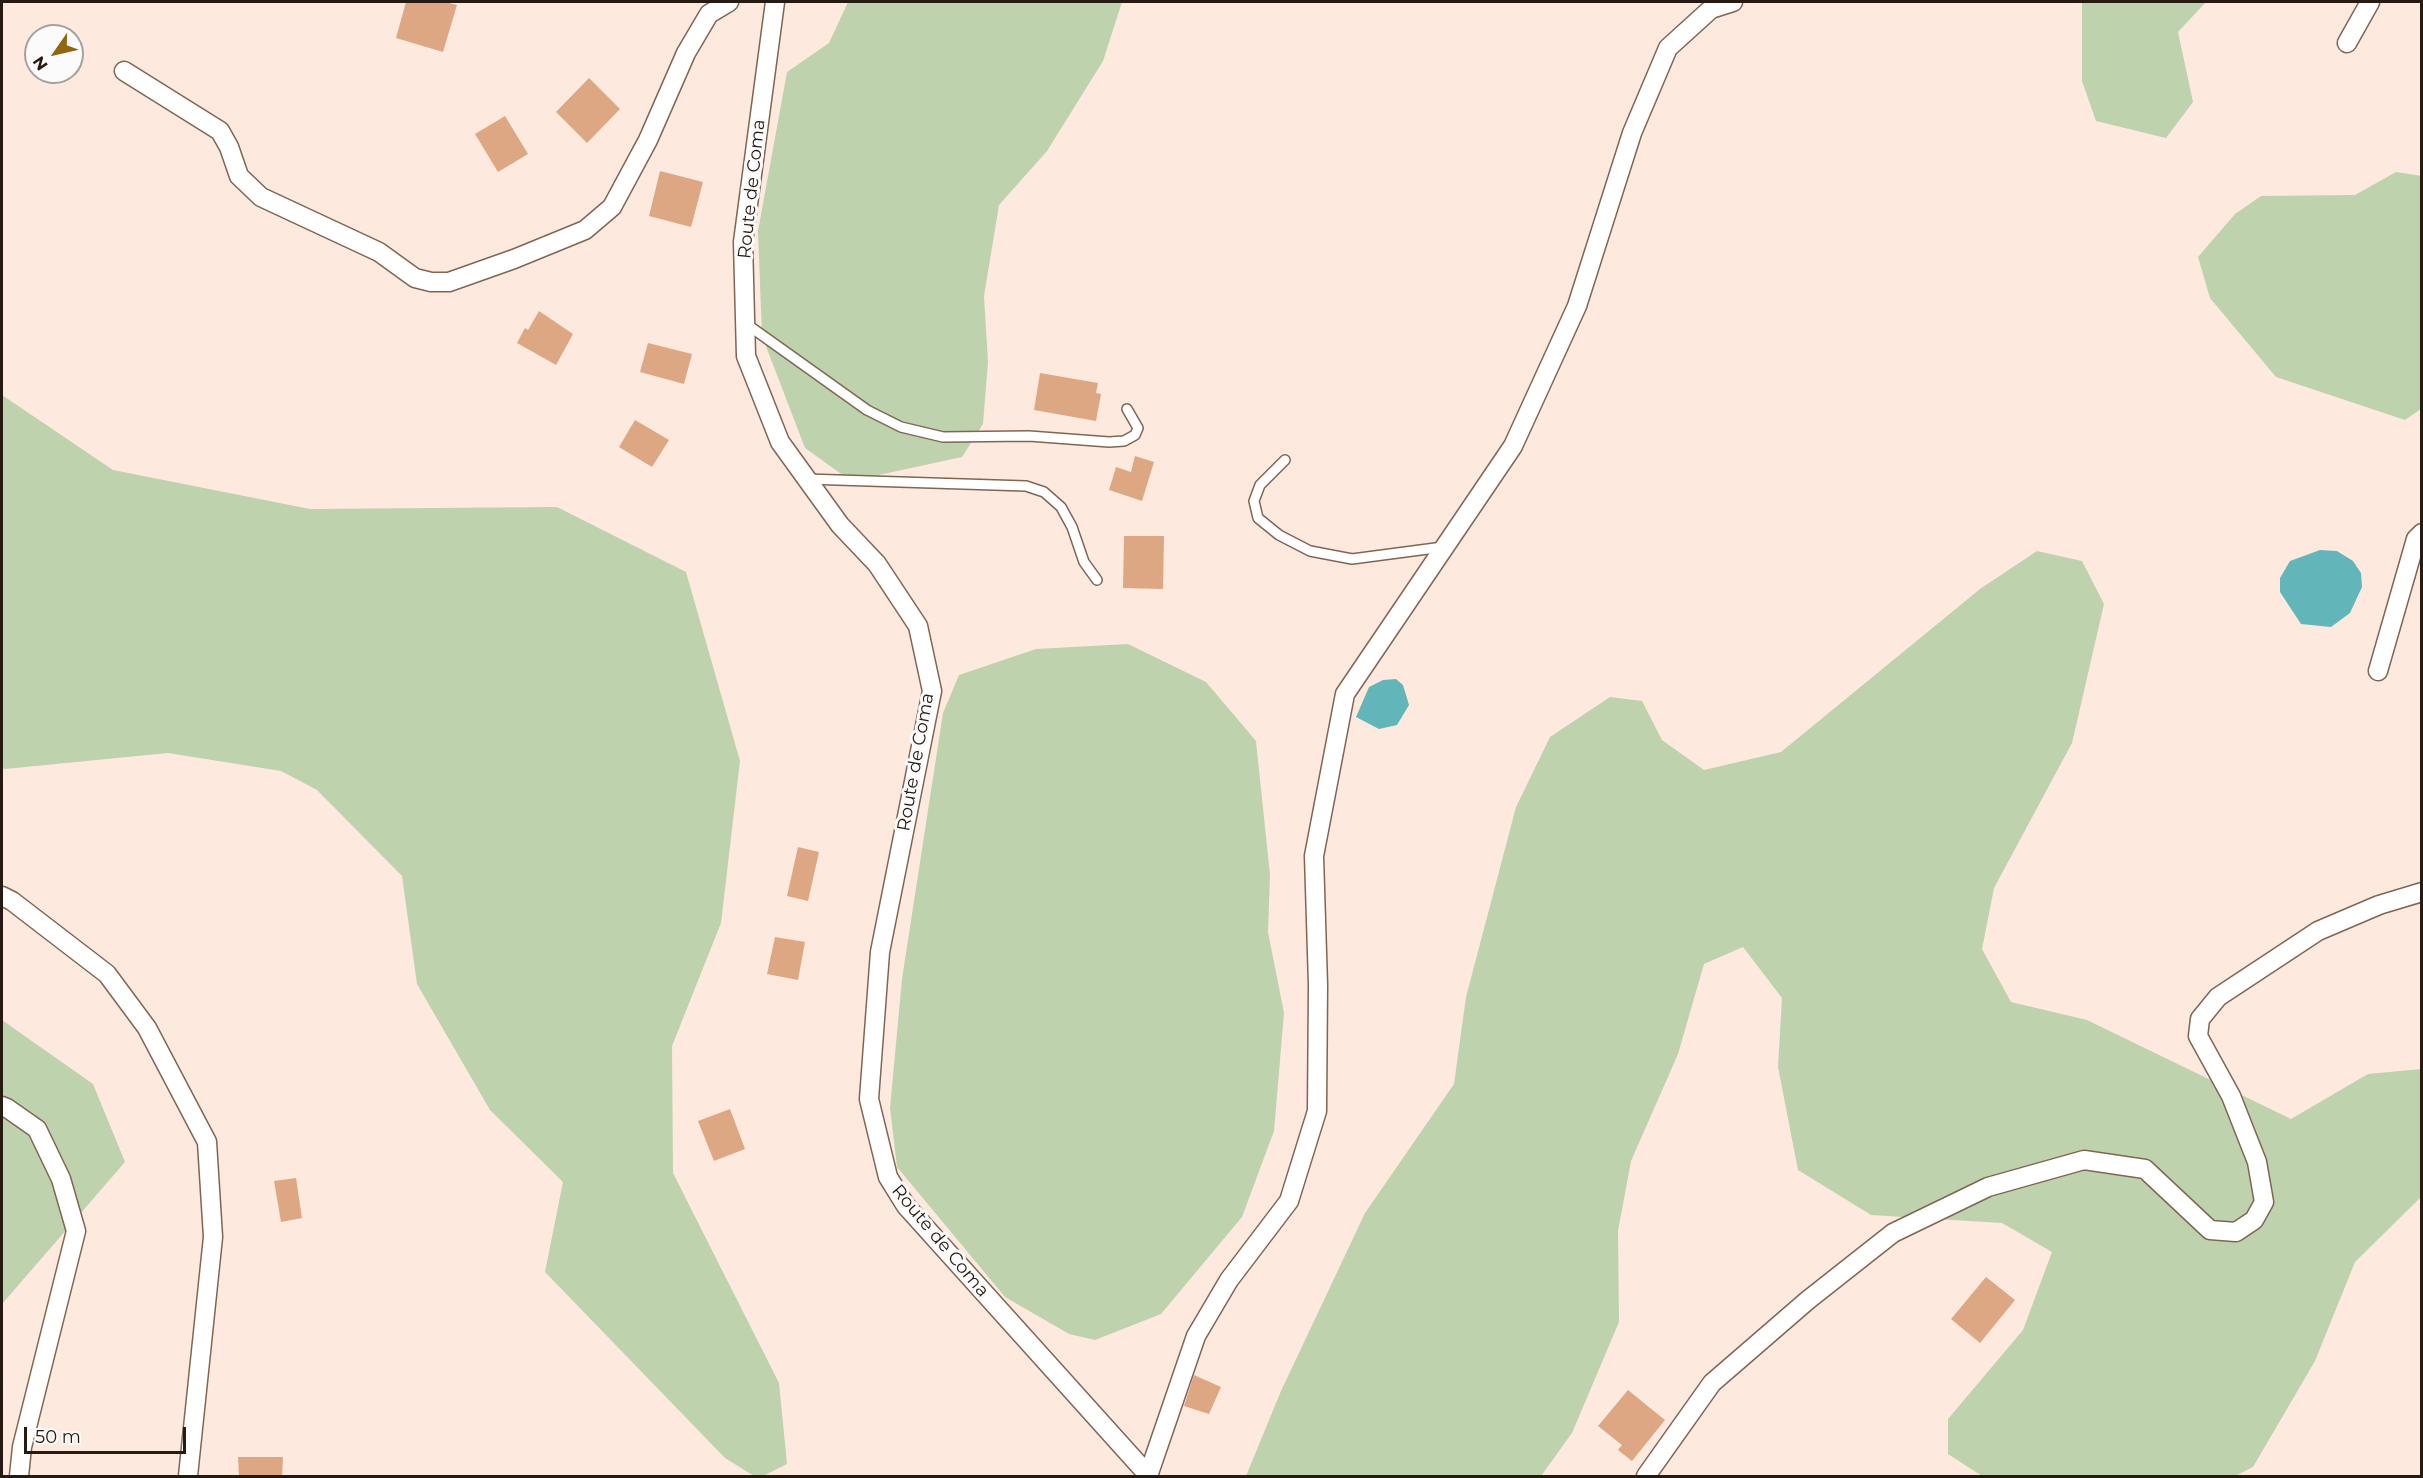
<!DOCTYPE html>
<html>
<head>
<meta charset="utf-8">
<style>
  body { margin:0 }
  #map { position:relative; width:2423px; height:1478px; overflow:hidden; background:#fde9dd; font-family:Montserrat,sans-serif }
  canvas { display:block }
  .frame { position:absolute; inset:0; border:3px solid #261a13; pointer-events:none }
  .north { position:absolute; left:24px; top:24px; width:60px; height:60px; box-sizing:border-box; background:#fbfbfb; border:2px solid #a6a19e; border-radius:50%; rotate:236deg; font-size:16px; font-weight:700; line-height:24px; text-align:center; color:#261a13 }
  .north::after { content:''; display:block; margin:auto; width:21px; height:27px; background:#926510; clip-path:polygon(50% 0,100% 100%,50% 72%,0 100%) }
  .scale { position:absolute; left:24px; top:1427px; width:162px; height:27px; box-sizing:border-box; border:3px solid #261a13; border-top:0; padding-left:8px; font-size:18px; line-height:21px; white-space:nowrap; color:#261a13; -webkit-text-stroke:4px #fbfbfb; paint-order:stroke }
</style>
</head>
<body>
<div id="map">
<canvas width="2423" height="1478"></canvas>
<div class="frame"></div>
<div class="north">N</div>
<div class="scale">50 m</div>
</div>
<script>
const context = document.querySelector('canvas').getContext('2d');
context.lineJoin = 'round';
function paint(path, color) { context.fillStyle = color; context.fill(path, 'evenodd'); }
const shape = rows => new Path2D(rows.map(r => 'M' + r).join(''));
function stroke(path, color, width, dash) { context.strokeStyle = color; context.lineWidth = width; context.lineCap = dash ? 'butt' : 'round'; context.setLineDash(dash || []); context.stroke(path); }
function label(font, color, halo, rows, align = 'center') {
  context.font = font + ' Montserrat,sans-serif'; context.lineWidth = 6; context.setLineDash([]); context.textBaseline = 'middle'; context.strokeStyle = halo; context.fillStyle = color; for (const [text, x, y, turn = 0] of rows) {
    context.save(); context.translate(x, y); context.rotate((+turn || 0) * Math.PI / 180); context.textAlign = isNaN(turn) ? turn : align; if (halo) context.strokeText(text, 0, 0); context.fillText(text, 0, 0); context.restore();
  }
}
paint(shape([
  [848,2,1122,2,1103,61,1047,151,999,205,984,296,988,362,983,424,962,457,851,481,805,448,762,336,758,231,787,72,829,43],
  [2082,2,2206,2,2178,32,2193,102,2166,138,2096,121,2082,81],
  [2396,172,2422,176,2421,409,2405,420,2276,377,2210,298,2198,257,2235,214,2261,196,2355,195],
  [2,395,113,470,310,509,557,507,686,572,740,761,721,923,672,1046,673,1173,779,1383,787,1464,763,1476,754,1476,725,1458,545,1272,563,1182,490,1110,417,984,402,876,317,790,281,771,168,753,5,769,2,768],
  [2037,551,2082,561,2104,604,2072,743,1994,888,1982,949,2011,1002,2087,1020,2291,1119,2368,1074,2421,1069,2421,1197,2355,1262,2315,1361,2253,1467,2235,1476,1982,1476,1948,1454,1948,1419,2023,1330,2052,1252,2002,1223,1871,1215,1798,1170,1778,1067,1782,998,1743,947,1704,964,1678,1054,1631,1161,1618,1231,1619,1322,1572,1433,1541,1476,1246,1476,1281,1391,1365,1213,1454,1084,1466,997,1516,807,1550,737,1610,697,1642,701,1662,740,1704,770,1781,752,1980,589],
  [1128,644,1206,682,1256,741,1270,875,1268,932,1284,1013,1274,1131,1242,1217,1161,1314,1095,1340,1069,1334,1005,1297,897,1167,890,1108,902,979,943,713,959,675,1036,649],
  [2,1020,93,1084,125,1162,2,1304]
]), '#bfd2ae');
paint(shape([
  [2320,550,2337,551,2353,561,2361,573,2362,587,2350,613,2331,627,2301,624,2280,592,2280,578,2290,561],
  [1396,679,1403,685,1409,705,1397,725,1379,729,1356,717,1369,687,1383,680]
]), '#62b6ba');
paint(shape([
  [406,2,445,2,457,5,443,52,396,38],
  [589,78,620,109,587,143,556,112],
  [505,116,528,154,498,172,475,134],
  [660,171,703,182,691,227,649,216],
  [539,311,573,334,556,365,517,343,525,328,528,330],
  [648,343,692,354,684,384,640,372],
  [1040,373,1098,383,1096,393,1101,394,1096,421,1034,410],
  [635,420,669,440,652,467,619,447],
  [1135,456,1154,462,1142,501,1109,490,1116,467,1131,472],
  [1124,536,1164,536,1163,589,1123,588],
  [798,847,819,852,808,901,787,896],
  [775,937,805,942,798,980,767,974],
  [730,1109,745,1149,714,1161,698,1121],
  [296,1178,302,1218,281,1222,274,1181],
  [1986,1277,2015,1300,1980,1343,1951,1319],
  [1194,1375,1221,1387,1209,1414,1184,1406],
  [1628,1390,1665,1420,1632,1461,1618,1450,1622,1445,1598,1426],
  [238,1457,283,1457,282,1476,239,1476]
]), '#dea783');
const lane = shape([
  [745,323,867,410,901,427,943,437,1029,436,1109,442,1124,441,1135,435,1138,428,1127,409],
  [1285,460,1260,485,1254,501,1258,518,1279,535,1310,551,1352,559,1443,547],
  [806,479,1026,486,1044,492,1061,507,1072,527,1084,562,1097,580]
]);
const street = shape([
  [775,2,743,242,746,356,780,442,840,525,877,564,918,626,932,691,880,952,869,1099,888,1177,906,1206,1149,1476],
  [2347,43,2370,2],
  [124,71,220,131,229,147,239,176,261,197,379,252,415,278,431,282,449,282,514,259,585,230,612,207,648,140,686,53,709,14,729,2],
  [2378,671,2416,539,2422,533],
  [2,896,12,901,107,974,147,1028,207,1142,213,1237,188,1476],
  [2,1106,7,1108,37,1129,61,1179,76,1231,22,1447,19,1476],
  [1148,1476,1196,1336,1229,1280,1289,1201,1317,1111,1318,985,1314,856,1345,694,1513,446,1577,306,1632,133,1668,48,1711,9,1733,2],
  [1646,1476,1712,1383,1808,1300,1893,1233,1988,1187,2084,1160,2145,1169,2210,1230,2236,1232,2254,1220,2264,1202,2257,1162,2231,1096,2198,1036,2200,1019,2218,997,2318,931,2379,905,2422,892]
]);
stroke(lane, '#816553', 12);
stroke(street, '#816553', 21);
stroke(lane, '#fff', 9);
stroke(street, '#fff', 18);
label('18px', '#261a13', '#fbfbfb', [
  ["Route de Coma",752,189,-84],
  ["Route de Coma",916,762,-80],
  ["Route de Coma",940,1241,50]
]);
</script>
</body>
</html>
